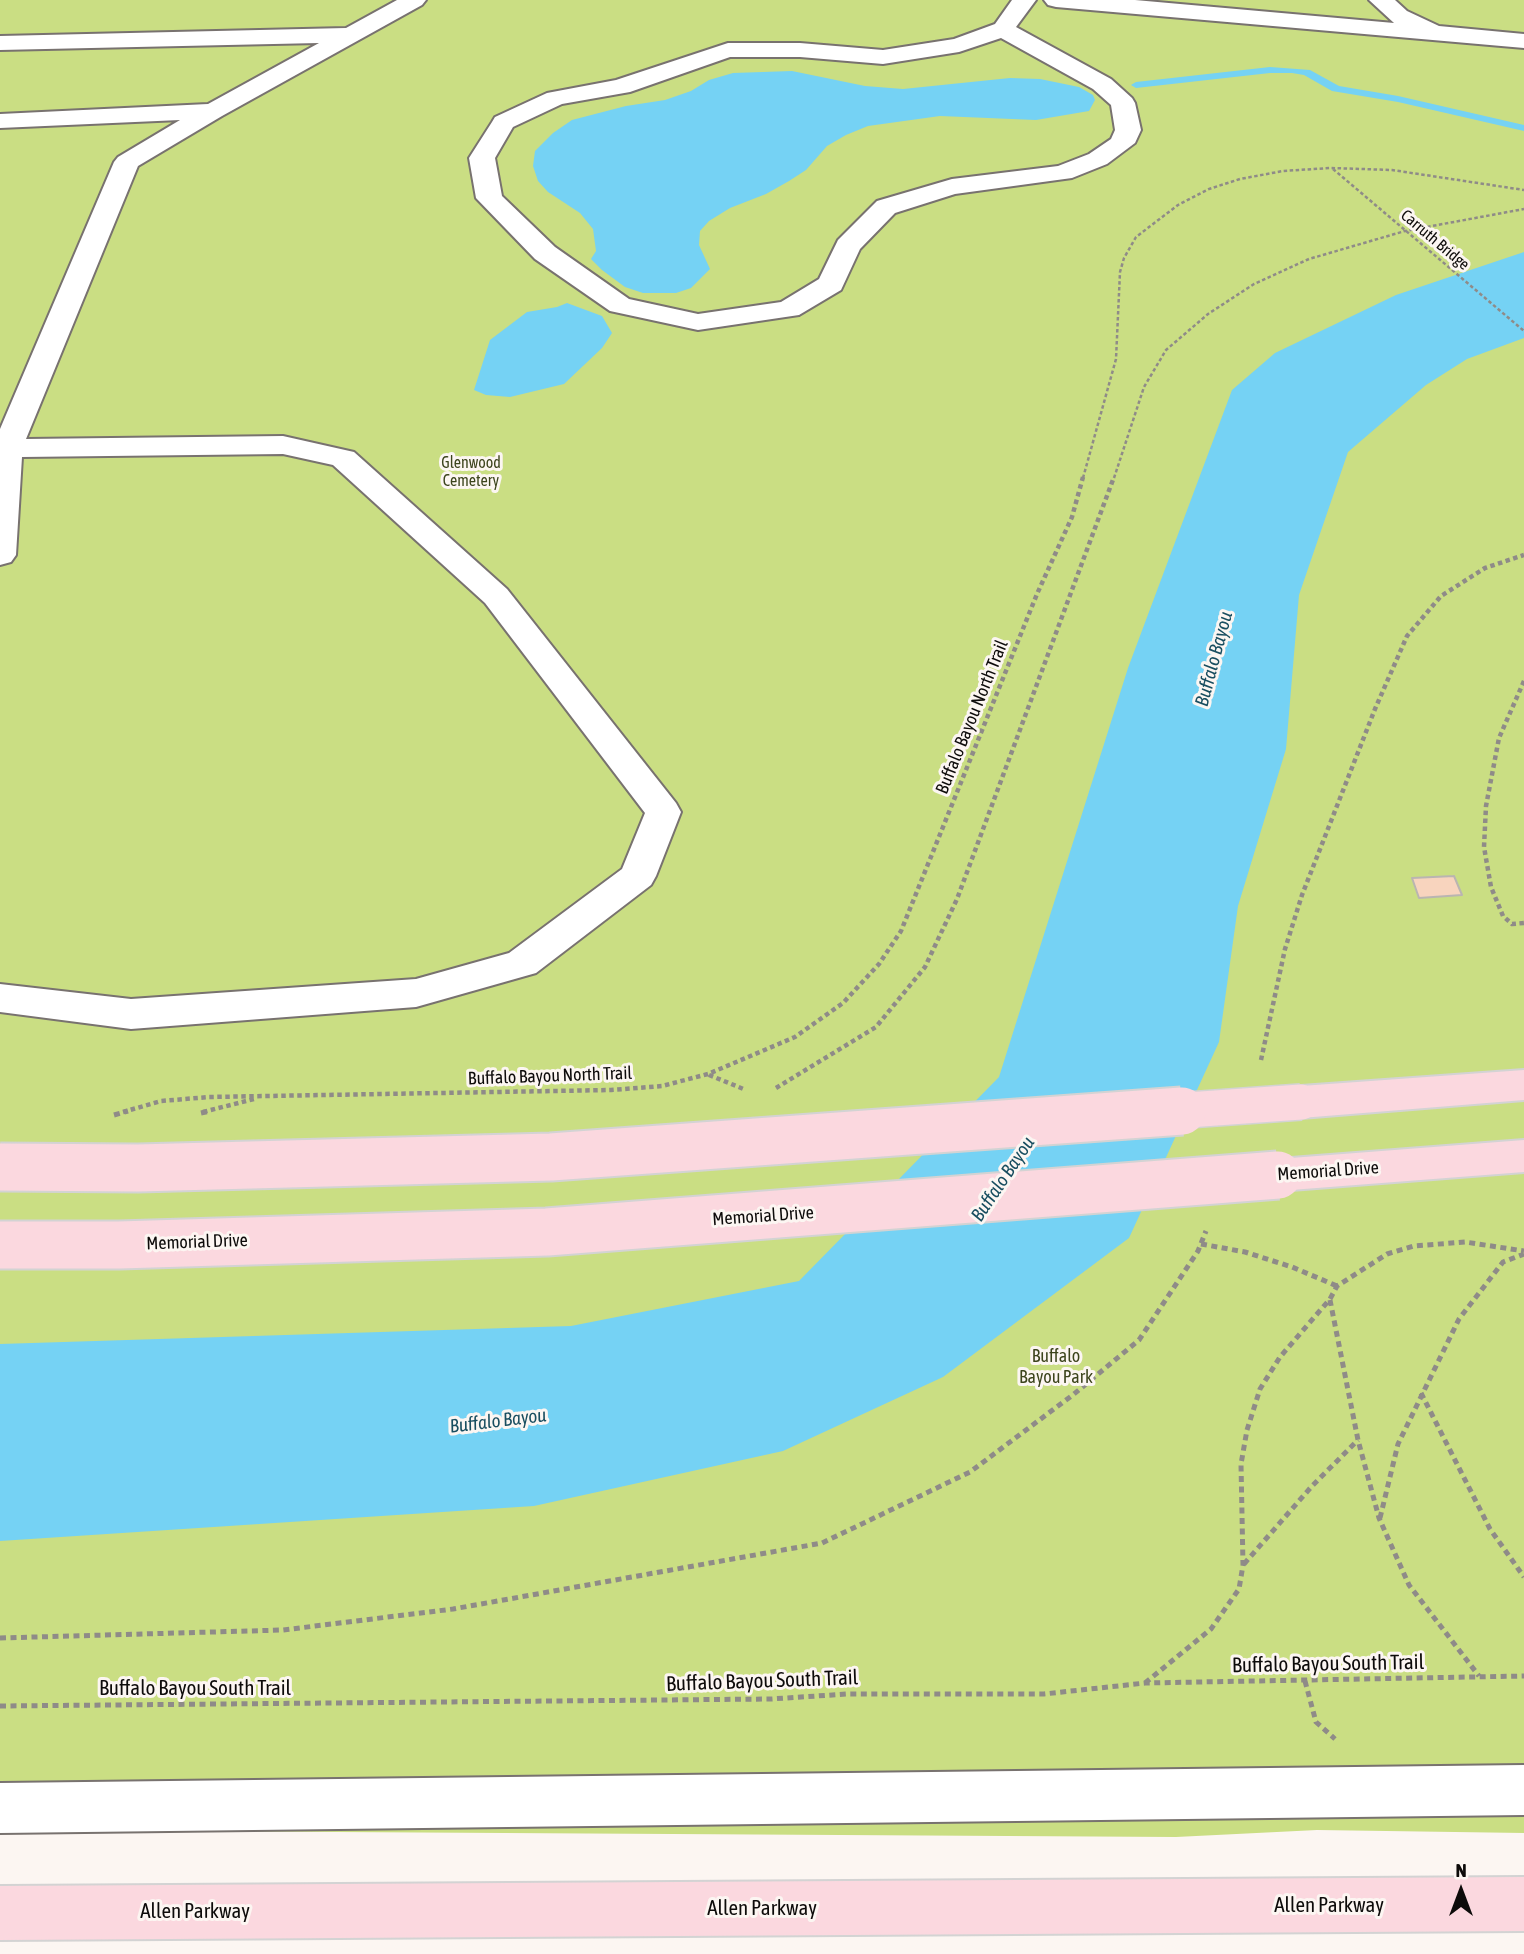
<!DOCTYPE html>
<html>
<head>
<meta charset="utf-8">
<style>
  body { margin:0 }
  #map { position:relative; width:1524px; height:1954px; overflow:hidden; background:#fcf6f2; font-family:"Asap Condensed",sans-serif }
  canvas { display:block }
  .north { position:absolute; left:1426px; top:1856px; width:70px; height:70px; -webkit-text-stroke:5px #fcf6f2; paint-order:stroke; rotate:0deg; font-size:19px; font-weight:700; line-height:28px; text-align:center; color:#0d0b0a }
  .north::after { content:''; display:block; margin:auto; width:24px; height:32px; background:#0d0b0a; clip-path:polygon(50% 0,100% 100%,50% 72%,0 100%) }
</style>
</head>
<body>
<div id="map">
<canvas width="1524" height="1954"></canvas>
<div class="north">N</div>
</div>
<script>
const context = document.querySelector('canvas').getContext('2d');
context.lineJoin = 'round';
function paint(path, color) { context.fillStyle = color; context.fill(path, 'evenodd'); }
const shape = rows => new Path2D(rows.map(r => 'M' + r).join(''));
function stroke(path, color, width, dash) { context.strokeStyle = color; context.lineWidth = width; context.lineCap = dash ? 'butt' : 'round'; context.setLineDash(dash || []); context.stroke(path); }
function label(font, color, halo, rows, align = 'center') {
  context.font = font + ' "Asap Condensed",sans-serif'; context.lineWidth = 6; context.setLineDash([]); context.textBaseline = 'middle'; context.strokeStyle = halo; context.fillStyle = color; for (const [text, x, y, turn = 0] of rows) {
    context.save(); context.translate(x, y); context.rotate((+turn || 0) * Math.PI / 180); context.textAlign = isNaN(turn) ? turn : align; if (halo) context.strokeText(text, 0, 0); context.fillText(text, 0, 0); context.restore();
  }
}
paint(shape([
  [0,0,1524,0,1524,1833,1317,1830,1176,1837,0,1830]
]), '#cade83');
paint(shape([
  [792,71,865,86,903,89,1010,78,1040,79,1079,87,1093,95,1095,100,1089,111,1036,120,940,116,868,126,846,135,827,146,806,170,789,181,766,194,730,208,709,221,700,231,699,245,710,269,691,288,676,293,643,293,625,287,602,270,591,259,596,251,593,229,580,213,548,192,538,181,533,166,535,151,553,133,572,120,626,106,665,100,691,91,709,80,733,73],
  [1524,252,1524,338,1467,359,1426,385,1348,452,1299,595,1286,749,1238,906,1219,1042,1129,1238,943,1377,783,1451,534,1506,0,1541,0,1344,571,1326,799,1281,999,1077,1128,668,1232,390,1275,353,1396,295],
  [567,303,602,316,612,333,602,348,564,384,510,397,486,395,474,390,490,340,527,312,557,307]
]), '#75d2f4');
paint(shape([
  [1270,67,1310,70,1339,86,1398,96,1524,125,1524,131,1398,102,1332,91,1304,75,1292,73,1270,73,1136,88,1131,85,1136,82,1270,67]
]), '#75d2f4');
const building = shape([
  [1454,876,1462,895,1419,898,1412,878,1454,876]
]);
paint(building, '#f8d4be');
stroke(building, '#bab5b1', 2);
const minor = shape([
  [397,0,426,0,422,5,222,116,138,166,26,439,283,436,354,452,507,589,676,803,681,812,656,876,651,885,536,973,416,1007,131,1029,0,1012,0,984,131,999,416,979,509,953,622,869,645,813,485,603,333,465,283,454,22,457,16,555,11,562,0,565,0,429,114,162,118,157,180,120,0,128,0,114,208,104,319,43,0,50,0,36,346,28,397,0],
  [1012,0,1036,0,1016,27,1111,79,1132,98,1135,103,1141,130,1135,143,1107,164,1072,178,955,194,895,213,860,249,841,290,799,315,698,330,610,311,535,259,476,198,469,158,492,122,495,117,547,93,616,80,728,43,800,43,883,50,954,39,995,24,1012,0],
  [1001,38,1093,89,1111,105,1115,130,1111,139,1089,154,1058,166,952,179,877,201,838,240,819,279,781,302,698,314,629,299,555,247,502,196,495,158,513,127,562,104,630,92,730,57,800,57,883,64,959,52,1001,38],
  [1044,0,1135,0,1394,23,1369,0,1395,0,1407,11,1439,26,1524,34,1524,48,1056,7,1048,5,1044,0],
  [1524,1765,1524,1815,0,1833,0,1783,1524,1765]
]);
const major = shape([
  [1524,1070,1524,1100,1301,1118,1287,1113,1281,1102,1287,1091,1301,1086,1524,1070],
  [1524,1140,1524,1172,1278,1191,1263,1187,1257,1175,1263,1163,1278,1159,1524,1140],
  [1524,1877,1524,1931,0,1940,0,1886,1524,1877]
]);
stroke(minor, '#78726f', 4);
stroke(major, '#d3d3d3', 4);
stroke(shape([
  [1333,169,1524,331],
  [1083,478,1116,359,1120,272,1124,258,1136,237,1178,205,1209,189,1240,179,1283,171,1331,168,1392,170,1524,190],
  [1114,478,1144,387,1166,350,1208,314,1254,284,1309,259,1405,231,1524,209]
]), '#8f8b88', 2.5, [3.5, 2.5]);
stroke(shape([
  [1524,681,1499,738,1486,806,1484,847,1491,887,1503,916,1512,924,1524,923],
  [1261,1060,1285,949,1302,895,1375,709,1407,636,1441,596,1485,568,1524,555],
  [709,1075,746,1090],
  [776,1088,876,1027,925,967,957,899,1114,477],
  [123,1112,161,1101,209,1097,611,1090,662,1086,708,1074,795,1037,843,1003,879,964,901,931,1037,594,1072,517,1083,477],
  [203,1112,254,1099]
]), '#8f8b88', 4.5, [4.5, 3.5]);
stroke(shape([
  [201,1113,210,1111],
  [114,1115,128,1111],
  [1201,1244,1245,1252,1292,1267,1337,1286],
  [1330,1300,1358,1440,1379,1518,1409,1585,1479,1676],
  [1421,1393,1490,1529,1524,1577],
  [1380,1518,1398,1444,1459,1319,1503,1262,1524,1254],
  [1244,1564,1312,1486,1358,1440],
  [0,1638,283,1630,453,1609,822,1543,970,1472,1074,1394,1139,1340,1198,1251,1206,1231],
  [1305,1681,1316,1722,1335,1739],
  [1145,1683,1211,1629,1239,1589,1243,1565,1241,1464,1247,1430,1260,1389,1280,1357,1330,1299,1337,1286,1387,1254,1414,1246,1465,1242,1524,1251],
  [0,1706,771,1699,847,1694,1044,1694,1145,1683,1524,1676]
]), '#8f8b88', 5, [6, 4.5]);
paint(minor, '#fff');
paint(major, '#fbd8df');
const majorBridgeFar1 = shape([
  [1159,1112,1301,1102]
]);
const majorBridge = shape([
  [0,1167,138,1168,551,1157,1182,1111],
  [0,1245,119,1245,547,1232,1278,1175]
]);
stroke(majorBridgeFar1, '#d3d3d3', 38, []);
stroke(majorBridge, '#d3d3d3', 51, []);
stroke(majorBridgeFar1, '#fbd8df', 35);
stroke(majorBridge, '#fbd8df', 47);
label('16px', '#0d0b0a', '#fcf6f2', [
  ["Carruth Bridge",1435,240,40]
]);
label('16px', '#3c441c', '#fcf6f2', [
  ["Glenwood",471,463],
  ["Cemetery",471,481]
]);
label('18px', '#0d0b0a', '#fcf6f2', [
  ["Buffalo Bayou North Trail",972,717,-68],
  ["Buffalo Bayou North Trail",550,1076,-2],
  ["Memorial Drive",1328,1171,-4],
  ["Memorial Drive",763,1216,-4],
  ["Memorial Drive",197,1242,-2]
]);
label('18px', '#3c441c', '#fcf6f2', [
  ["Buffalo",1056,1356],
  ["Bayou Park",1056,1377]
]);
label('italic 19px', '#194e60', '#fcf6f2', [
  ["Buffalo Bayou",1214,659,-75],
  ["Buffalo Bayou",1003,1179,-56],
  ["Buffalo Bayou",498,1421,-7]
]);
label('21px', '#0d0b0a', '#fcf6f2', [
  ["Buffalo Bayou South Trail",1328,1664,-1],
  ["Buffalo Bayou South Trail",762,1681,-2],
  ["Buffalo Bayou South Trail",195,1688],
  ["Allen Parkway",1329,1905],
  ["Allen Parkway",762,1908],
  ["Allen Parkway",195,1911]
]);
</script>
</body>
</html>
